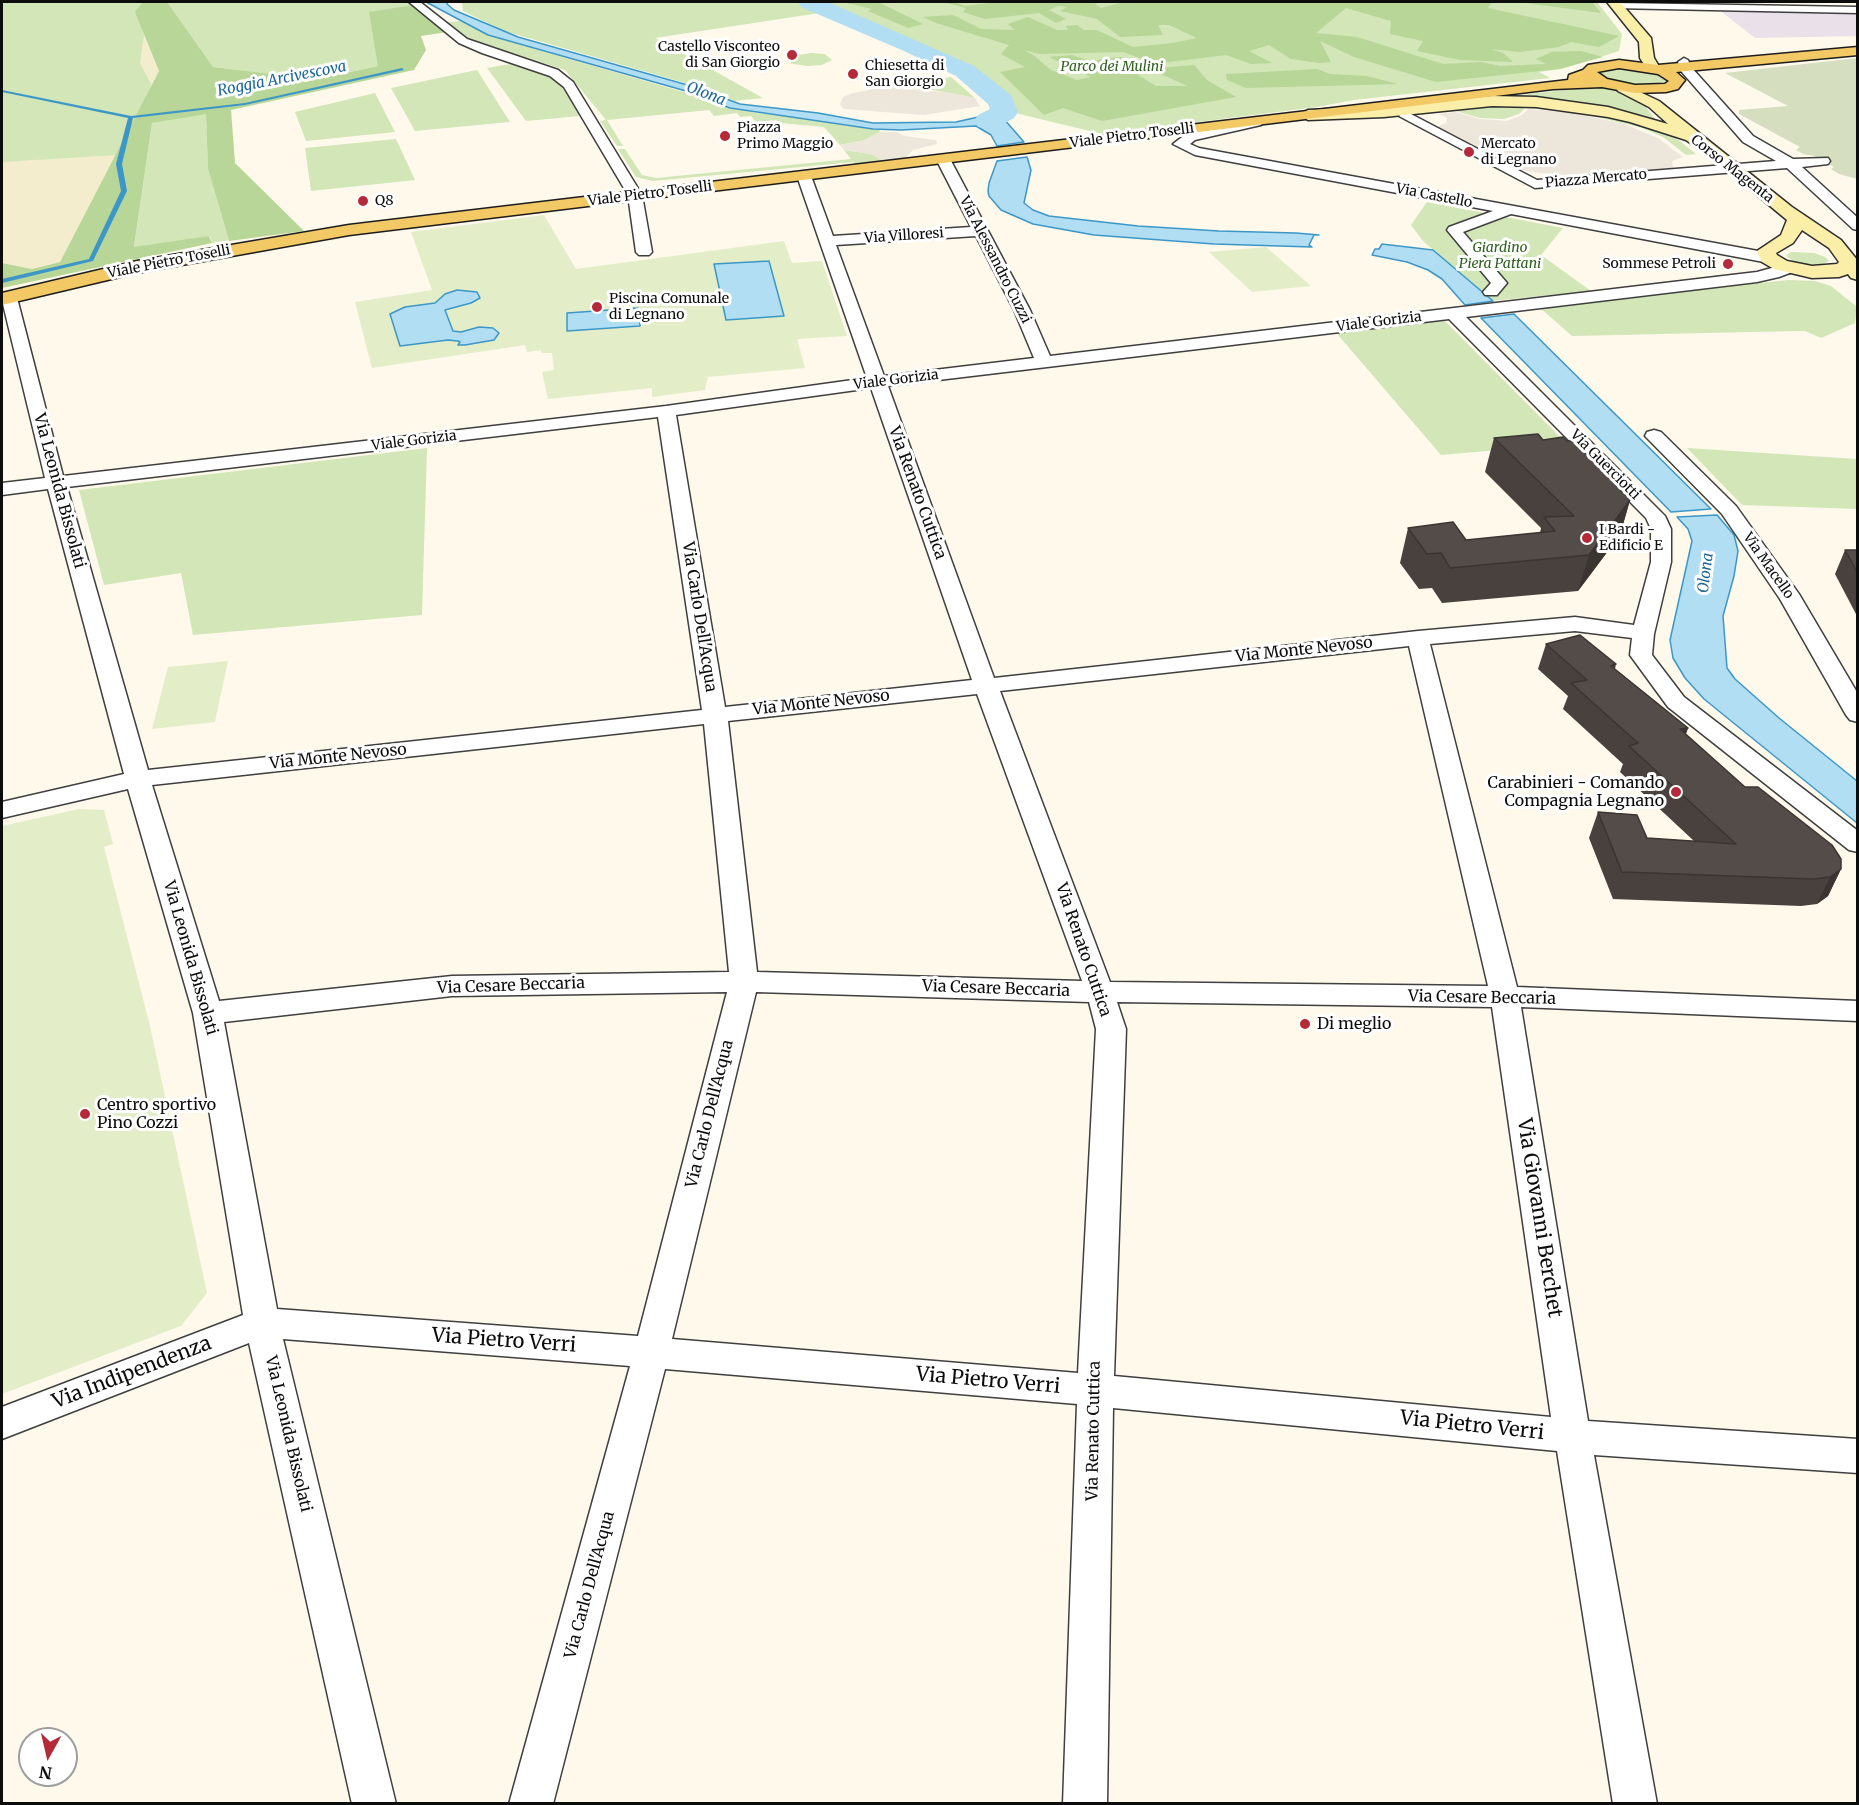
<!DOCTYPE html>
<html>
<head>
<meta charset="utf-8">
<style>
  body { margin:0 }
  #map { position:relative; width:1859px; height:1805px; overflow:hidden; background:#fef9eb; font-family:Merriweather,serif }
  canvas { display:block }
  .frame { position:absolute; inset:0; border:3px solid #0c0c0c; pointer-events:none }
  .north { position:absolute; left:18px; top:1727px; width:60px; height:60px; box-sizing:border-box; background:#fff; border:2px solid #9e9e9e; border-radius:50%; rotate:188deg; font-size:16px; font-weight:700; line-height:24px; text-align:center; color:#0c0c0c }
  .north::after { content:''; display:block; margin:auto; width:21px; height:27px; background:#b52a38; clip-path:polygon(50% 0,100% 100%,50% 72%,0 100%) }
</style>
</head>
<body>
<div id="map">
<canvas width="1859" height="1805"></canvas>
<div class="frame"></div>
<div class="north">N</div>
</div>
<script>
const context = document.querySelector('canvas').getContext('2d');
context.lineJoin = 'round';
function paint(path, color) { context.fillStyle = color; context.fill(path, 'evenodd'); }
const shape = rows => new Path2D(rows.map(r => 'M' + r).join(''));
function stroke(path, color, width, dash) { context.strokeStyle = color; context.lineWidth = width; context.lineCap = dash ? 'butt' : 'round'; context.setLineDash(dash || []); context.stroke(path); }
function label(font, color, halo, rows, align = 'center') {
  context.font = font + ' Merriweather,serif'; context.lineWidth = 6; context.setLineDash([]); context.textBaseline = 'middle'; context.strokeStyle = halo; context.fillStyle = color; for (const [text, x, y, turn = 0] of rows) {
    context.save(); context.translate(x, y); context.rotate((+turn || 0) * Math.PI / 180); context.textAlign = isNaN(turn) ? turn : align; if (halo) context.strokeText(text, 0, 0); context.fillText(text, 0, 0); context.restore();
  }
}
paint(shape([
  [1718,9,1853,11,1857,14,1857,36,1755,38]
]), '#e9e0ea');
paint(shape([
  [2,2,135,12,159,71,60,262,32,269,2,263]
]), '#f3edcd');
paint(shape([
  [2,2,433,2,414,4,378,66,298,83,297,77,213,67,168,4,148,6,140,63,151,84,133,154,2,162],
  [462,2,800,2,826,12,655,38,763,98,734,101,713,91,504,31,463,11],
  [815,2,1597,2,1622,34,1619,51,1562,69,1539,72,1550,78,1354,100,1317,107,1102,134,1011,112,1013,107,1002,94,976,75],
  [460,21,504,40,756,113,819,119,846,126,879,129,880,132,865,140,840,145,824,127,780,123,776,120,756,122,751,116,740,117,737,113,714,116,709,110,607,120,623,146,617,146,600,121,606,120,565,70,470,40,445,23],
  [811,53,825,54,832,60,822,65,807,66,793,64,787,60,791,56],
  [516,63,547,74,563,85,580,116,526,121,487,68],
  [1619,68,1657,73,1666,78,1666,81,1657,85,1639,86,1609,81,1600,75,1604,70],
  [477,70,510,122,415,131,391,88],
  [951,77,975,98,933,90,879,88],
  [1588,87,1612,88,1628,93,1641,100,1654,118,1662,124,1487,99],
  [375,93,395,132,306,141,295,112],
  [1472,105,1525,105,1604,113,1671,134,1696,154,1686,155,1663,137,1642,128,1576,112,1525,108,1519,114,1504,119,1480,118,1449,109],
  [206,113,208,169,229,241,212,243,210,236,134,248,152,123],
  [396,139,415,180,311,191,305,148],
  [618,149,625,149,642,175,656,178,851,159,844,150,871,154,885,162,856,165,854,162,653,181,636,177],
  [1427,202,1563,228,1541,255,1591,291,1491,301,1423,241,1411,225],
  [1791,252,1814,253,1825,257,1829,261,1819,266,1798,264,1786,256],
  [1788,280,1815,281,1831,286,1857,307,1855,323,1821,338,1805,331,1798,331,1572,336,1539,307],
  [1445,321,1567,444,1441,455,1333,329],
  [427,448,422,615,193,635,181,573,104,585,79,490],
  [1687,448,1857,459,1857,509,1742,505]
]), '#d2e6b7');
paint(shape([
  [143,2,167,2,213,67,298,77,299,83,378,66,369,12,414,5,447,32,421,36,426,50,414,70,231,110,235,163,304,231,229,241,208,169,206,114,152,123,134,247,209,236,212,243,2,288,2,263,32,269,60,262,159,71,135,12],
  [843,2,878,2,923,24,908,28,868,11,872,9],
  [943,2,955,2,965,6,999,2,1099,2,1095,4,1101,8,1124,2,1492,2,1488,8,1619,36,1599,47,1571,42,1559,47,1519,52,1491,49,1503,53,1513,62,1460,60,1417,51,1423,41,1390,34,1391,21,1346,8,1316,33,1357,37,1443,64,1481,62,1500,66,1546,64,1536,59,1552,52,1581,51,1603,57,1559,69,1436,82,1354,57,1320,41,1331,62,1319,63,1291,59,1269,45,1249,51,1272,63,1251,64,1226,55,1170,62,1148,67,1141,63,1143,59,1123,52,1040,54,1024,50,1033,55,1051,70,1077,80,1091,77,1049,57,1072,55,1090,61,1121,57,1141,68,1138,75,1156,86,1188,86,1149,69,1194,65,1207,80,1236,97,1102,121,1063,108,1044,115,1000,72,1025,67,1001,54,1009,45,936,23,923,17,953,15,981,29,1015,30,1008,24,1028,17,1057,30,1068,30,1066,26,1077,25,1084,30,1097,30,1133,47,1173,43,1197,38,1169,25,1158,25,1163,35,1120,37,1097,19,1060,11,1067,7,1058,6,1049,10,1066,19,1056,23,1039,13,985,19,963,12,966,8],
  [1518,2,1592,2,1601,13],
  [1317,69,1330,74,1367,76,1398,84,1246,88,1227,80,1226,74]
]), '#b7d697');
paint(shape([
  [1857,58,1857,179,1839,174,1831,169,1834,167,1814,156,1803,154,1796,150,1800,147,1739,114,1739,110,1788,106,1725,73]
]), '#d5debe');
paint(shape([
  [544,215,576,269,784,241,792,263,822,261,847,336,797,339,805,368,708,377,705,390,652,397,652,388,548,399,542,372,554,370,552,353,541,353,541,350,527,352,525,345,372,368,355,302,432,290,411,232],
  [1266,247,1311,286,1252,292,1209,252],
  [228,661,215,722,152,729,168,667],
  [79,809,104,810,113,844,104,847,150,1026,207,1293,181,1326,2,1394,2,826]
]), '#e3eec8');
paint(shape([
  [879,88,947,92,975,98,980,106,924,115,843,109,840,104,843,97,853,93],
  [1528,109,1574,113,1624,124,1658,138,1683,157,1672,161,1673,169,1562,176,1521,170,1438,127,1447,122,1447,118,1439,114,1456,112,1480,119,1507,121,1522,115],
  [880,132,897,132,904,136,936,140,937,144,913,150,903,160,885,162,871,154,844,150,840,145,865,140]
]), '#ede7db');
const water = shape([
  [426,2,448,2,447,4,454,10,518,37,691,86,740,104,818,113,873,123,956,122,996,113,1005,115,1004,119,1024,142,997,146,991,135,976,126,901,130,873,129,730,108,686,91,488,35,426,2],
  [805,2,822,2,858,19,968,65,1003,94,1010,102,1009,110,1000,109,1001,102,995,94,960,66,805,2],
  [1027,157,1031,170,1024,203,1033,210,1049,216,1138,226,1219,231,1296,233,1319,235,1314,235,1309,245,1312,247,1214,244,1094,235,1033,224,1001,210,989,196,988,191,989,183,997,161,1027,157],
  [1382,244,1433,250,1493,301,1465,305,1442,279,1428,270,1407,262,1372,255,1375,249,1379,249,1382,244],
  [769,261,784,316,726,320,714,264,769,261],
  [457,290,477,292,480,298,471,303,445,310,453,331,461,332,479,327,493,328,499,333,494,340,465,345,458,345,460,342,458,341,448,340,400,346,390,314,405,307,435,303,445,294,457,290],
  [638,308,640,326,567,331,567,313,638,308],
  [1514,314,1711,509,1671,512,1481,318,1514,314],
  [1717,515,1734,535,1738,551,1734,576,1723,616,1727,668,1735,679,1779,718,1857,781,1857,823,1704,699,1685,678,1673,658,1670,640,1692,541,1688,529,1677,517,1717,515]
]);
paint(water, '#b2def3');
stroke(water, '#3c97c7', 1.5);
paint(shape([
  [402,68,404,70,245,105,133,118,122,164,127,191,93,261,2,283,2,279,89,259,121,191,116,164,128,118,2,92,2,90,131,116,245,103,402,68]
]), '#3c97c7');
paint(shape([
  [798,2,828,2,974,66,1011,95,1018,112,1014,118,998,127,988,129,978,127,974,121,978,115,990,109,988,104,956,76,904,51,801,7,798,2]
]), '#b2def3');
const street = shape([
  [409,2,420,2,467,39,558,70,573,82,642,195,652,252,649,255,639,255,636,252,628,195,564,87,550,76,482,53,459,43,409,2],
  [1617,3,1856,7,1858,13,1613,8,1612,6,1617,3],
  [1684,58,1688,60,1691,67,1753,136,1793,159,1828,158,1830,161,1828,164,1802,167,1858,218,1858,230,1853,229,1787,168,1535,188,1399,116,1405,112,1409,113,1537,180,1776,161,1743,142,1681,71,1678,62,1684,58],
  [1256,118,1261,119,1262,122,1261,125,1195,140,1190,144,1199,148,1769,253,1777,258,1769,263,1511,214,1463,232,1507,283,1497,295,1485,295,1483,292,1491,283,1447,230,1449,227,1493,211,1195,155,1173,144,1186,134,1256,118],
  [943,155,950,159,1030,310,1050,356,1757,272,1790,263,1798,268,1795,271,1779,277,1757,282,1466,317,1665,516,1671,529,1671,562,1654,634,1652,655,1684,697,1858,831,1858,852,1849,850,1668,707,1630,655,1632,638,1575,631,1430,644,1517,987,1858,1001,1858,1021,1521,1007,1588,1421,1858,1439,1858,1473,1594,1455,1657,1804,1613,1804,1557,1451,1113,1408,1107,1804,1063,1804,1077,1404,665,1369,553,1804,509,1804,630,1366,283,1339,396,1804,352,1804,249,1343,2,1439,2,1407,243,1315,193,1013,128,789,2,818,2,802,124,774,48,489,2,495,2,483,45,478,2,300,3,295,15,295,17,298,63,476,666,406,867,378,797,176,804,172,811,176,833,236,971,227,936,159,943,155],
  [976,236,1014,310,1034,358,884,376,836,245,976,236],
  [1449,319,1646,518,1651,529,1651,562,1634,625,1575,617,1418,631,994,678,888,386,1449,319],
  [871,388,972,680,725,707,676,415,871,388],
  [658,417,702,710,148,770,67,487,658,417],
  [1409,646,1488,986,1110,982,1000,691,1409,646],
  [977,694,1082,981,757,972,728,721,977,694],
  [704,724,729,972,452,976,219,1001,152,785,704,724],
  [727,992,638,1336,277,1309,224,1022,452,996,727,992],
  [756,992,1089,1002,1096,1029,1078,1373,672,1339,756,992],
  [1117,1002,1492,1007,1551,1417,1114,1376,1126,1029,1117,1002],
  [1654,430,1661,432,1736,506,1799,594,1858,694,1858,722,1850,720,1846,715,1780,599,1722,514,1645,436,1647,432,1654,430]
]);
const secondary = shape([
  [1607,2,1620,2,1651,38,1654,58,1660,68,1658,71,1648,71,1640,58,1639,42,1607,2],
  [1623,84,1659,101,1792,207,1841,240,1858,261,1858,280,1851,278,1848,274,1839,277,1812,278,1774,269,1762,262,1757,251,1781,235,1787,220,1711,157,1686,140,1630,122,1608,117,1536,107,1492,106,1384,117,1308,120,1300,115,1308,110,1384,107,1492,96,1536,97,1608,107,1668,124,1649,107,1618,91,1616,88,1618,85,1623,84],
  [1802,230,1829,248,1839,262,1837,264,1812,266,1787,261,1777,255,1776,253,1793,243,1802,230]
]);
const primary = shape([
  [1858,47,1858,55,1676,72,1685,80,1678,89,1666,92,1635,93,1602,87,1553,89,349,235,137,273,2,305,2,293,137,261,349,225,1568,80,1569,75,1583,70,1588,65,1619,60,1658,65,1858,47],
  [1619,68,1658,74,1669,81,1665,84,1635,85,1607,79,1597,72,1619,68]
]);
stroke(street, '#3f3f3f', 3);
stroke(secondary, '#2e2e2e', 3);
stroke(primary, '#1d1d1d', 3);
paint(street, '#fff');
paint(secondary, '#fbeea9');
paint(primary, '#f3c966');
paint(shape([
  [1494,438,1543,440,1630,500,1620,535,1578,591,1442,603,1432,588,1419,589,1400,563,1408,528,1466,540,1540,533,1541,528,1485,472],
  [1845,550,1857,550,1857,616,1835,574],
  [1546,644,1616,664,1615,669,1688,728,1686,734,1745,787,1841,869,1828,896,1817,904,1801,906,1613,899,1589,838,1598,812,1647,838,1694,841,1620,772,1623,764,1563,709,1568,696,1538,669]
]), '#48413e');
paint(shape([
  [1630,500,1620,535,1578,591,1589,555],
  [1688,728,1678,754,1680,729],
  [1841,869,1828,896,1817,904,1830,877]
]), '#3b3532');
const building = shape([
  [1538,434,1543,440,1563,437,1567,441,1574,441,1630,500,1589,555,1450,568,1441,553,1427,554,1408,528,1453,522,1466,540,1555,531,1544,517,1574,516,1494,438,1538,434],
  [1845,550,1857,550,1857,572,1845,550],
  [1580,635,1616,664,1611,666,1688,728,1680,729,1745,787,1758,787,1832,845,1841,859,1841,869,1830,877,1813,879,1622,872,1598,812,1637,815,1647,838,1736,844,1629,746,1638,743,1571,683,1587,680,1546,644,1580,635]
]);
paint(building, '#544c48');
stroke(building, '#3b3532', 1.5);
for (const [x, y, r, color] of [
  [792,55,6,"#b52a38"],
  [853,74,6,"#b52a38"],
  [725,136,6,"#b52a38"],
  [1469,152,6,"#b52a38"],
  [363,201,6,"#b52a38"],
  [1728,264,6,"#b52a38"],
  [597,307,6,"#b52a38"],
  [1587,538,6,"#b52a38"],
  [1676,792,6,"#b52a38"],
  [1305,1024,6,"#b52a38"],
  [85,1114,6,"#b52a38"]
]) { const dot = new Path2D(); dot.arc(x, y, r, 0, 2 * Math.PI); context.fillStyle = color; context.fill(dot); stroke(dot, '#fff', 2); }
label('14px', '#0c0c0c', '#fff', [
  ["Castello Visconteo",780,47,"right"],
  ["di San Giorgio",780,63,"right"],
  ["Chiesetta di",865,66],
  ["San Giorgio",865,82],
  ["Piazza",737,128],
  ["Primo Maggio",737,144],
  ["Mercato",1481,144],
  ["di Legnano",1481,160],
  ["Q8",375,201],
  ["Sommese Petroli",1716,264,"right"],
  ["Piscina Comunale",609,299],
  ["di Legnano",609,315],
  ["I Bardi -",1599,530],
  ["Edificio E",1599,546]
], 'left');
label('italic 14px', '#30601f', '#fff', [
  ["Parco dei Mulini",1112,67],
  ["Giardino",1500,248],
  ["Piera Pattani",1500,264]
]);
label('14px', '#0c0c0c', '#fff', [
  ["Viale Pietro Toselli",1132,136,-7],
  ["Corso Magenta",1732,169,38],
  ["Piazza Mercato",1596,179,-5],
  ["Viale Pietro Toselli",650,194,-7],
  ["Via Castello",1434,196,11],
  ["Via Villoresi",904,236,-4],
  ["Via Alessandro Cuzzi",995,260,63],
  ["Viale Pietro Toselli",169,262,-11],
  ["Viale Gorizia",1379,322,-7],
  ["Viale Gorizia",896,380,-7],
  ["Viale Gorizia",414,441,-7],
  ["Via Guerciotti",1605,465,45],
  ["Via Macello",1768,566,55]
]);
label('italic 15px', '#1b6797', '#fff', [
  ["Roggia Arcivescova",282,79,-11],
  ["Olona",706,94,21],
  ["Olona",1706,573,-83]
]);
label('16px', '#0c0c0c', '#fff', [
  ["Via Leonida Bissolati",59,491,75],
  ["Via Renato Cuttica",917,493,70],
  ["Via Carlo Dell'Acqua",699,617,81],
  ["Via Monte Nevoso",1304,650,-6],
  ["Via Monte Nevoso",821,703,-6],
  ["Via Monte Nevoso",338,757,-6],
  ["Via Renato Cuttica",1083,950,71],
  ["Via Leonida Bissolati",190,958,74],
  ["Via Cesare Beccaria",511,986,-2],
  ["Via Cesare Beccaria",996,989,2],
  ["Via Cesare Beccaria",1482,998,1],
  ["Via Carlo Dell'Acqua",710,1114,-76],
  ["Via Renato Cuttica",1094,1431,-89],
  ["Via Leonida Bissolati",288,1434,77],
  ["Via Carlo Dell'Acqua",590,1585,-75]
]);
label('16px', '#0c0c0c', '#fff', [
  ["Carabinieri - Comando",1664,783,"right"],
  ["Compagnia Legnano",1664,801,"right"],
  ["Di meglio",1317,1024],
  ["Centro sportivo",97,1105],
  ["Pino Cozzi",97,1123]
], 'left');
label('20px', '#0c0c0c', '#fff', [
  ["Via Giovanni Berchet",1539,1218,81],
  ["Via Pietro Verri",504,1341,4],
  ["Via Indipendenza",132,1373,-21],
  ["Via Pietro Verri",988,1381,5],
  ["Via Pietro Verri",1472,1426,6]
]);
</script>
</body>
</html>
